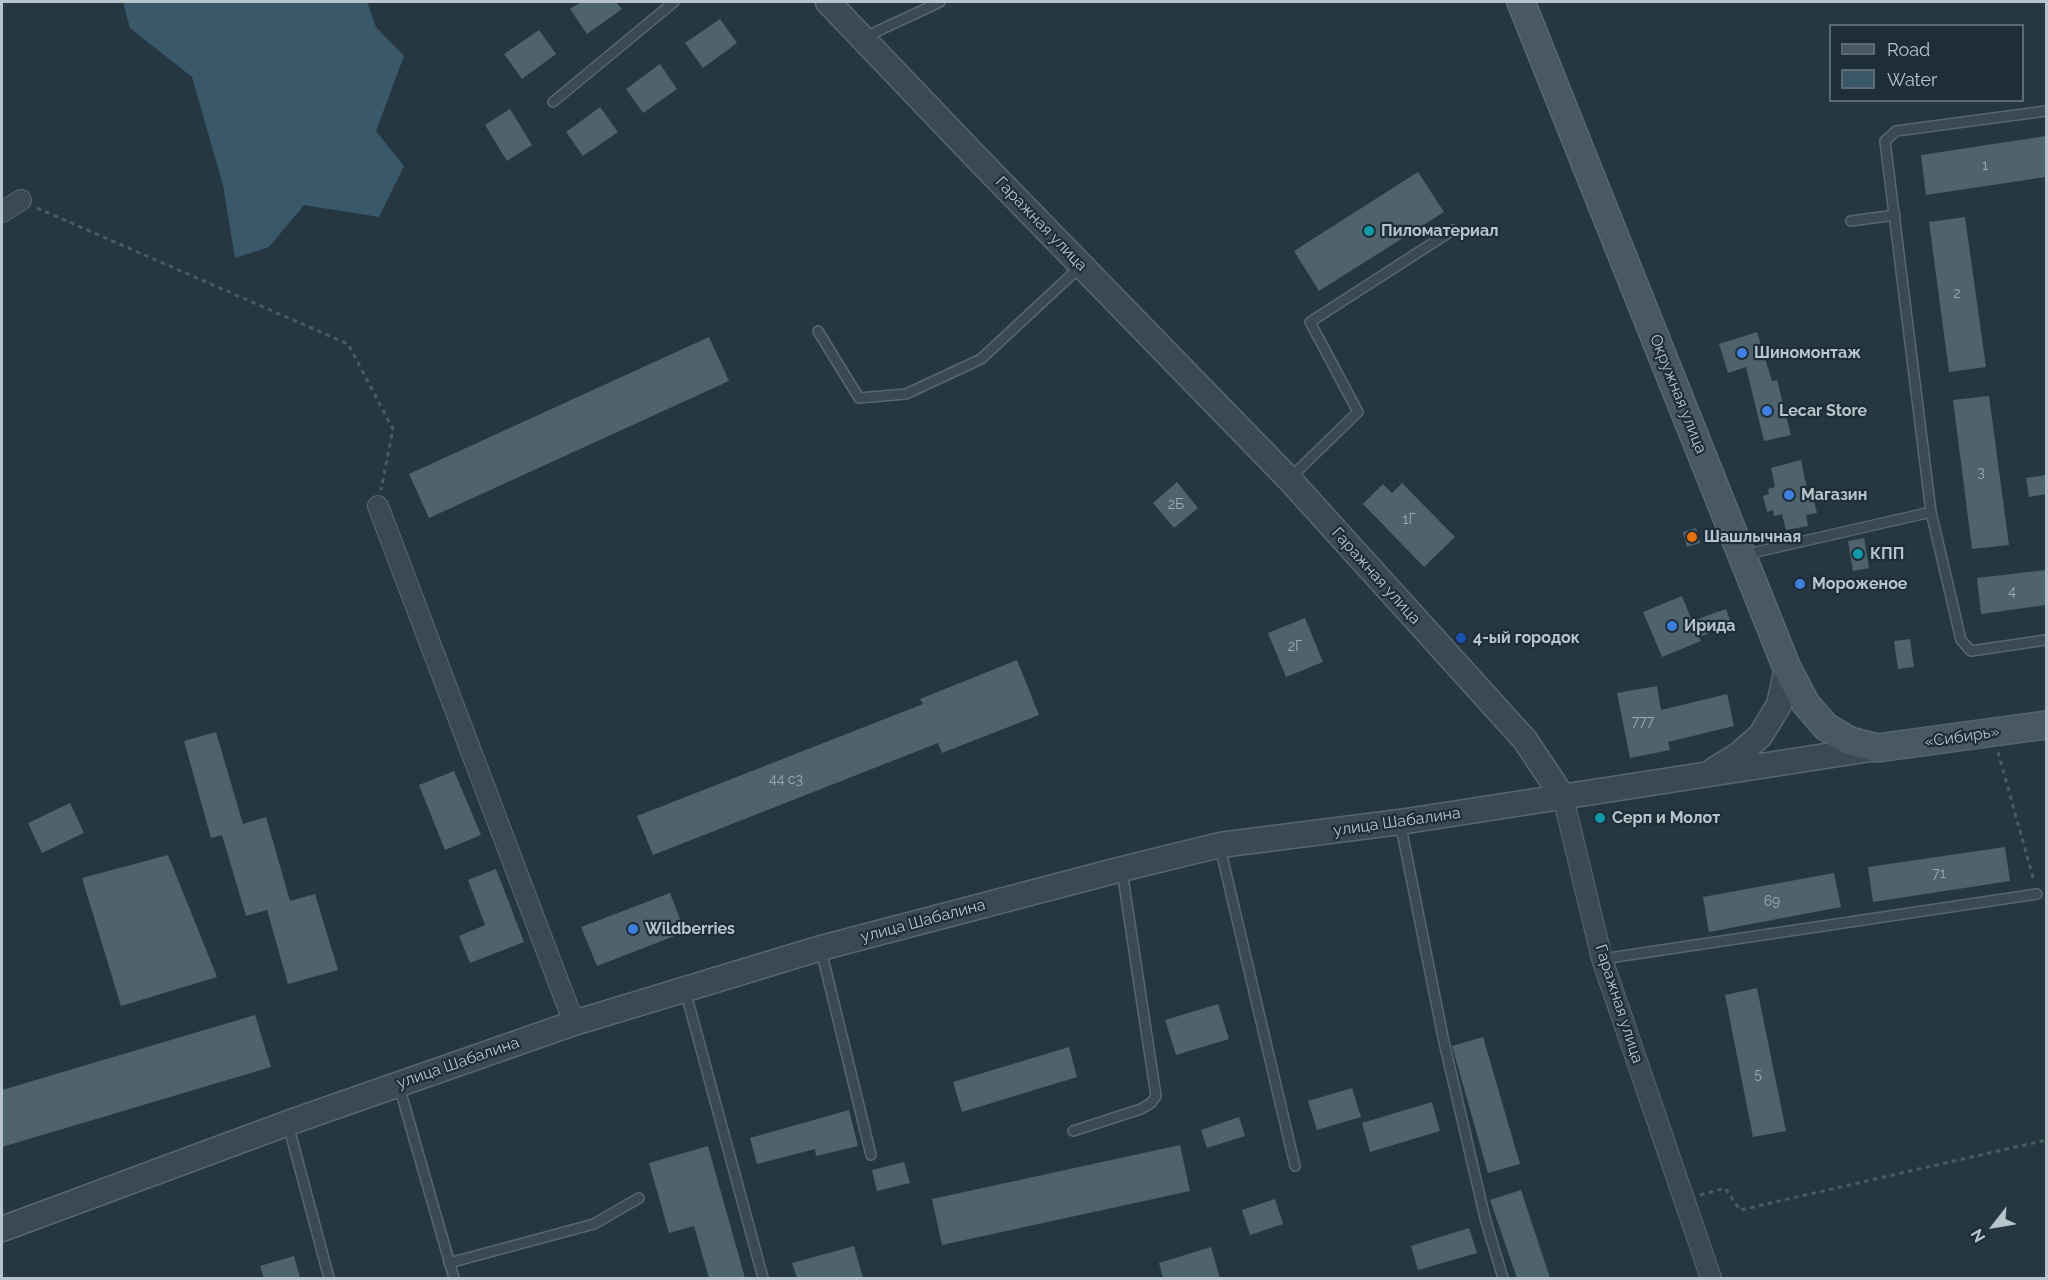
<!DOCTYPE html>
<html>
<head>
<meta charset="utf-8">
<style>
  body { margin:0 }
  #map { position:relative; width:2048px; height:1280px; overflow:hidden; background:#253842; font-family:Raleway,sans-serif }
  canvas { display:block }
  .frame { position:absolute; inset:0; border:3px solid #b7c4cc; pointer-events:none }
  .legend { position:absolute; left:1829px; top:24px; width:195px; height:78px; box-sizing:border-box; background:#1e2e37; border:2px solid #5b6a73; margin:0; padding:8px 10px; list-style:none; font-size:18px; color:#b7c4cc }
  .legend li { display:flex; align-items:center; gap:12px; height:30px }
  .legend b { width:30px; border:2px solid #5b6a73 }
  .north { position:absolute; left:1964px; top:1196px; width:60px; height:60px; -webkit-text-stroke:4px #1e2e37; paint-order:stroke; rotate:239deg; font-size:16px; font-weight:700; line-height:24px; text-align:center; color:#b7c4cc }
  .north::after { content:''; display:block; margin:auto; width:21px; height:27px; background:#b7c4cc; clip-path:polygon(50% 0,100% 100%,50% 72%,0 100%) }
</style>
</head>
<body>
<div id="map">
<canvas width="2048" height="1280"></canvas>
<div class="frame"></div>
<ul class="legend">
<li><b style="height:8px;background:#485965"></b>Road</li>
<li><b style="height:16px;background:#395869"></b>Water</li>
</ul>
<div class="north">N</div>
</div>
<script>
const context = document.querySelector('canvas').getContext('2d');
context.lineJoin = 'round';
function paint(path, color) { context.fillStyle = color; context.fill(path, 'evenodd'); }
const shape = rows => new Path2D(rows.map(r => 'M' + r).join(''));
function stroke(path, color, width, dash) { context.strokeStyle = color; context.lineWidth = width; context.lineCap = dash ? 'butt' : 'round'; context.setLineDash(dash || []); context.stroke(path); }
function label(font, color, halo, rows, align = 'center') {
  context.font = font + ' Raleway,sans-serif'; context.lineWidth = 4.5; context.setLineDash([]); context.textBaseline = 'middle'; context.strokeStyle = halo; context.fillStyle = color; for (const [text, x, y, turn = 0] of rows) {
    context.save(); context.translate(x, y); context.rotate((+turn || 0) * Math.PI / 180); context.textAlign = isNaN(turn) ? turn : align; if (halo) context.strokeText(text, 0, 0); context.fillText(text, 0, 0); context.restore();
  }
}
paint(shape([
  [123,2,367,2,376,27,404,56,376,131,404,166,379,217,304,205,269,247,235,258,223,185,192,77,130,28]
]), '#395869');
paint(shape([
  [581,2,616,2,622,9,587,34,570,9],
  [720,19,737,43,703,68,685,43],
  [539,30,556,54,522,79,504,54],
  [660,64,677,89,643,113,626,89],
  [600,107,618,132,583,156,566,132],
  [510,109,532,145,507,161,485,125],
  [2046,136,2046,177,1926,195,1921,155],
  [1418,172,1444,212,1319,291,1294,251],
  [1965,217,1986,367,1949,372,1929,222],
  [1757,332,1772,381,1777,380,1791,435,1764,441,1746,367,1728,373,1719,344],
  [709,337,729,381,429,518,409,474],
  [1989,396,2009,545,1972,549,1953,400],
  [1801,460,1808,494,1812,493,1817,513,1806,515,1808,526,1786,530,1782,514,1774,516,1773,510,1767,512,1763,496,1769,494,1768,489,1775,487,1771,468],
  [2046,475,2046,494,2029,497,2026,478],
  [1177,482,1198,508,1174,528,1153,503],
  [1402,483,1455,537,1424,567,1363,504,1383,484,1392,493],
  [1696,528,1700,543,1687,547,1683,532],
  [1864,538,1869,568,1853,571,1848,541],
  [2046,570,2046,605,1981,614,1977,578],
  [1682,596,1692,621,1726,609,1732,625,1699,637,1701,641,1662,657,1643,612],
  [1305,618,1323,662,1286,677,1268,633],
  [1910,639,1914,667,1898,669,1894,641],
  [1017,660,1039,715,942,753,938,743,653,855,637,816,923,704,920,699],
  [1657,686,1661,710,1727,694,1734,726,1668,742,1670,750,1630,758,1617,693],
  [216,732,243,824,266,817,290,901,315,894,338,970,288,984,267,910,246,916,222,835,211,838,184,741],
  [454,771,481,835,445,850,419,785],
  [70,803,84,833,42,853,28,823],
  [2005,847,2010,881,1873,902,1868,867],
  [168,855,217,977,121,1006,82,878],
  [496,869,524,942,470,963,459,936,485,925,468,880],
  [1834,873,1841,907,1709,932,1703,897],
  [670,893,685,932,597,966,581,927],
  [1757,988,1786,1131,1753,1137,1725,995],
  [1218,1004,1229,1039,1176,1055,1165,1020],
  [255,1015,271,1067,2,1147,2,1090],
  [1483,1037,1520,1164,1488,1173,1452,1046],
  [1069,1047,1077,1077,962,1112,953,1082],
  [1352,1088,1361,1117,1317,1130,1308,1101],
  [1432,1102,1440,1131,1370,1152,1362,1123],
  [849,1110,858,1146,816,1156,815,1149,757,1164,750,1138],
  [1239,1117,1245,1136,1207,1148,1201,1130],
  [1180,1145,1190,1191,942,1245,932,1199],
  [708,1146,745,1278,709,1278,694,1226,669,1233,649,1163],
  [904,1162,910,1183,877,1191,872,1170],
  [1521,1190,1550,1278,1517,1278,1490,1200],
  [1275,1199,1283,1224,1250,1235,1242,1210],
  [1469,1228,1477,1253,1418,1270,1411,1246],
  [854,1246,863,1278,797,1278,792,1263],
  [1211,1247,1220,1278,1163,1278,1159,1263],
  [294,1256,300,1278,264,1278,260,1266]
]), '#4e636d');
const service = shape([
  [865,37,940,2],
  [553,102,674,2],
  [1851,221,1895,215],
  [818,331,859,398,906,394,981,359,1080,267],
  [1289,479,1358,412,1310,322,1453,230],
  [1931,512,1961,640,1971,651,2046,640],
  [1743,555,1931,512,1885,141,1896,131,2046,111],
  [1400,822,1444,1042,1485,1218,1503,1278],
  [1220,847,1295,1166],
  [821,950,871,1155],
  [1602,959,2037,894],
  [685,990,763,1278],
  [399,1086,454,1278],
  [288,1124,329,1278],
  [1073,1131,1141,1109,1151,1103,1156,1096,1122,871],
  [449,1263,594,1224,639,1198]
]);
const minor = shape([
  [2,212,21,200],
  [378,506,574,1023],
  [1563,797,1602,959,1711,1278]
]);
const tertiary = shape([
  [828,2,974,155,1289,479,1525,740,1563,797],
  [1714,770,1738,755,1760,736,1779,705,1787,668],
  [2,1229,288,1123,574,1023,821,948,1122,869,1220,845,1400,822,1877,748]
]);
const secondary = shape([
  [1521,2,1787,668,1806,704,1826,727,1850,741,1877,748,2046,725]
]);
stroke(service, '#58676f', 12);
stroke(minor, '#58676f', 22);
stroke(tertiary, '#58676f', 27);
stroke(secondary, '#58676f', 30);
stroke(shape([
  [37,208,348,344,393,429,381,490],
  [1998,752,2034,881],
  [1700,1195,1725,1188,1740,1210,2046,1140]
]), '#465f5c', 3, [4.5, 4.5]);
stroke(service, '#3a4952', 9);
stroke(minor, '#3a4952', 20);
stroke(tertiary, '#3a4952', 24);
stroke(secondary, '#485965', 27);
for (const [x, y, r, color] of [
  [1369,231,6,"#0f9aa8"],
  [1742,353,6,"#3f7fe0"],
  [1767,411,6,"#3f7fe0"],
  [1789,495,6,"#3f7fe0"],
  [1692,537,6,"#e8710a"],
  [1858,554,6,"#0f9aa8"],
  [1800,584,6,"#3f7fe0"],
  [1672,626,6,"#3f7fe0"],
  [1461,638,6,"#1a4fb4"],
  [1600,818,6,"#0f9aa8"],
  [633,929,6,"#3f7fe0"]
]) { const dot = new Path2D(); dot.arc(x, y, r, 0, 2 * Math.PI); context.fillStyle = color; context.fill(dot); stroke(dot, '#1e2e37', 2); }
label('14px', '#9dacb4', null, [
  ["1",1985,166],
  ["2",1957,294],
  ["3",1981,473],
  ["2Б",1176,505],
  ["1Г",1409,520],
  ["4",2012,592],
  ["2Г",1295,647],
  ["777",1643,722],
  ["44 с3",786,780],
  ["71",1939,874],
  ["69",1772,902],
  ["5",1758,1075]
]);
label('16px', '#b7c4cc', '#1e2e37', [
  ["Гаражная улица",1041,224,46],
  ["Окружная улица",1678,394,68],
  ["Гаражная улица",1376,576,48],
  ["«Сибирь»",1962,737,-8],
  ["улица Шабалина",1397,822,-8],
  ["улица Шабалина",923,921,-15],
  ["Гаражная улица",1619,1004,72],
  ["улица Шабалина",458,1063,-19]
]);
label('bold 16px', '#b7c4cc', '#1e2e37', [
  ["Пиломатериал",1381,231],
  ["Шиномонтаж",1754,353],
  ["Lecar Store",1779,411],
  ["Магазин",1801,495],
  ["Шашлычная",1704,537],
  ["КПП",1870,554],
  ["Мороженое",1812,584],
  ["Ирида",1684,626],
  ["4-ый городок",1473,638],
  ["Серп и Молот",1612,818],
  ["Wildberries",645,929]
], 'left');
</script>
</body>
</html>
